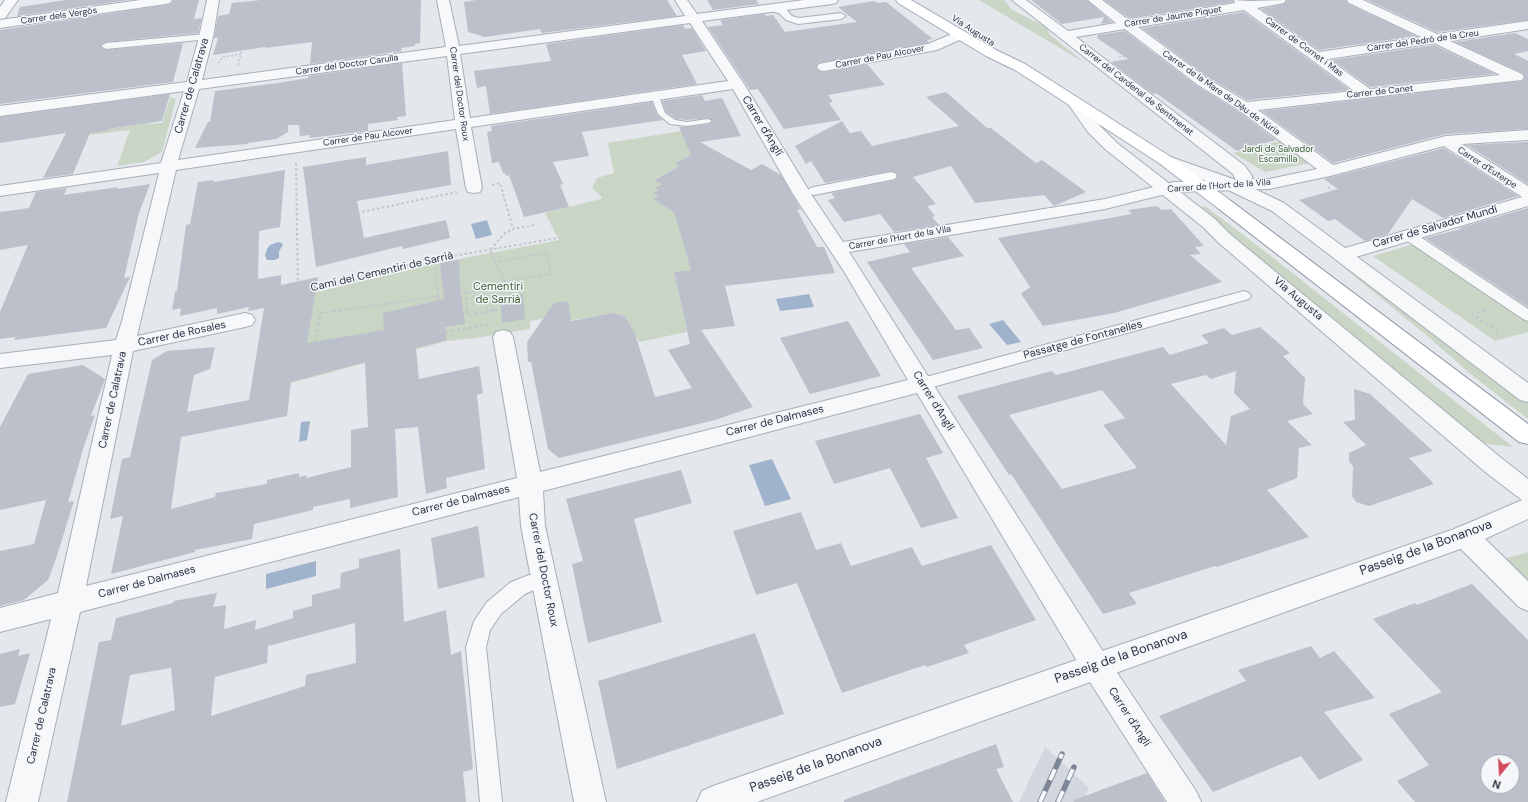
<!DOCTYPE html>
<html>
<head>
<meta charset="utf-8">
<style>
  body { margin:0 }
  #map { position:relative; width:1528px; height:802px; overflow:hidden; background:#e4e7ec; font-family:"DM Sans",sans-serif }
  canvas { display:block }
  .north { position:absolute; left:1480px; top:754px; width:40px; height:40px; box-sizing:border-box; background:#f4f6f9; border:1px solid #a4a8b1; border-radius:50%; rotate:198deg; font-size:11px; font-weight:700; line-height:16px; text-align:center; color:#2b3445 }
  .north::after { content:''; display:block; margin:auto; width:14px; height:18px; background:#d1495b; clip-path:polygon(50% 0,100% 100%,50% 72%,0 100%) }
</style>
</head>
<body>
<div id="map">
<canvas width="1528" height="802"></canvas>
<div class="north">N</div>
</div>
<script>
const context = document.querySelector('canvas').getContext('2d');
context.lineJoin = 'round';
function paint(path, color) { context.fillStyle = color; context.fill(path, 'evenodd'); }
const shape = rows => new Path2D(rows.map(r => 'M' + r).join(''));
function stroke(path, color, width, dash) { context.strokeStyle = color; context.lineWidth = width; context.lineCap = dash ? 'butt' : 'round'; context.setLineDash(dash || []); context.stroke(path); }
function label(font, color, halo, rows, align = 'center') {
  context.font = font + ' "DM Sans",sans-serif'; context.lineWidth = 3; context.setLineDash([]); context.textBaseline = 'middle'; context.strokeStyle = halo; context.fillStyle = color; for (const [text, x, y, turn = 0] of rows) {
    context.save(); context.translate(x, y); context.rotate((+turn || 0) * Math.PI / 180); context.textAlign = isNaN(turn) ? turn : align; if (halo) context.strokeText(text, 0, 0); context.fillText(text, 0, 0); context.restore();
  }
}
paint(shape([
  [1045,747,1089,788,1082,802,1019,802]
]), '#d2d6de');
paint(shape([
  [979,0,1004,0,1012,10,1048,28,1049,34,1085,63],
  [164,95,176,99,162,152,144,162,117,166,130,130,89,135,101,103],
  [170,98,162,123,151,124,151,123,108,129,159,99],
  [681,131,693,154,675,163,679,166,654,179,662,184,656,188,659,190,654,193,658,196,653,199,677,211,682,228,680,233,692,270,674,272,687,332,639,342,625,316,612,313,557,323,570,313,530,321,530,329,476,338,447,341,291,383,304,295,438,263,559,240,545,213,601,199,602,197,592,188,597,178,614,173,608,143],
  [1283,140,1310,163,1265,172,1233,153],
  [1205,206,1262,249,1513,447,1479,443,1364,344,1195,209],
  [1293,222,1528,400,1528,419,1473,376,1426,335,1314,243],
  [1417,243,1528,319,1528,332,1495,341,1373,256],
  [1528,552,1528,583,1504,559]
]), '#c9d6c5');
paint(shape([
  [487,220,492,235,476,239,471,224],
  [278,242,282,243,283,245,279,251,279,258,275,260,267,260,265,255,267,249,270,245],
  [809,294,814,307,780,311,776,299],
  [1003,320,1021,342,1007,345,989,324],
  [310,421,307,440,299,442,301,422],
  [772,459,791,499,765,506,749,465],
  [316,561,316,576,266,589,266,574]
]), '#9fb4cc');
paint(shape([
  [66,0,129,0,17,16,20,7],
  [173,0,199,0,194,19,202,18,198,33,106,42,100,45,106,50,183,43,173,82,0,104,0,30,166,5,171,4],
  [261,0,421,0,420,43,415,44,415,46,401,48,402,51,310,64,312,42,265,48,265,47,213,55,218,38,214,38,218,16,229,14,232,3],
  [476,0,667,0,677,16,542,33,540,29,485,37,468,32,464,2],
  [707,0,756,0,759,4,713,10],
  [1031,0,1087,0,1112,22,1101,24,1104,17,1062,24],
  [1104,0,1233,0,1233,2,1130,19],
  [1287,0,1346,0,1348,4,1416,36,1319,50,1261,9,1284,4],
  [1367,0,1528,0,1528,20,1437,32],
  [873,1,879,3,886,2,933,39,927,40,929,42,928,43,818,63,816,68,819,71,824,72,867,64,885,85,828,95,833,102,829,103,841,120,784,129,758,89,750,90,708,27,723,25,720,20,765,14,766,16,773,15,785,32,857,22,838,7],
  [1244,12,1350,90,1247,100,1209,78,1142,28],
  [683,25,685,29,692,28,706,51,682,55,697,84,490,114,486,86,477,88,474,71,551,61,546,44],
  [1125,31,1197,86,1238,111,1276,140,1237,151,1156,93,1153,94,1111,62,1128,59,1097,38,1098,35],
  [1515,33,1528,39,1528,51,1514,54,1528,61,1528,129,1446,134,1333,163,1262,111,1522,81,1525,78,1523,73,1455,42],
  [1434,45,1495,74,1370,87,1332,60],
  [402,63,406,116,397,117,398,120,368,124,368,131,309,138,310,135,300,136,299,125,288,125,288,132,276,139,248,143,248,144,195,148,208,122,210,122,215,91,278,83,308,78,308,76],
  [946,92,987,128,991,128,1036,163,1042,160,1086,192,1054,206,1044,195,975,203,951,166,913,177,936,204,927,206,935,216,932,217,939,225,894,232,880,214,844,222,828,200,835,198,831,193,895,180,898,175,895,172,891,171,825,183,811,161,806,164,795,146,842,121,850,133,861,131,872,146,959,126,926,97],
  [170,94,162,121,108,129,107,131,90,133,73,174,43,178,66,133,0,143,0,117],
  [702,95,705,101,722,98,741,136,700,142,751,170,762,164,781,175,801,209,797,210,817,247,824,247,835,273,725,286,735,326,701,330,753,407,715,420,559,458,548,449,531,362,528,362,527,342,554,303,568,301,571,321,612,313,625,316,635,334,655,397,692,388,668,350,690,344,674,272,691,270,674,212,653,199,658,196,653,193,659,190,655,188,662,184,654,180,679,166,675,163,691,155,679,127,687,127,708,124,713,122,708,118,687,120,676,119,666,112,662,101],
  [652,102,657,115,663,120,582,132,589,156,553,162,563,184,560,185,569,207,524,217,509,175,506,176,505,173,503,173,499,162,492,163,487,132,492,131,491,126],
  [1528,142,1528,184,1467,145],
  [1444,148,1518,196,1443,218,1412,199,1388,234,1365,241,1335,219,1328,221,1299,200,1338,189,1324,179],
  [448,151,451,185,357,201,364,238,446,220,450,238,403,249,402,246,316,267,303,167,366,157,366,165],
  [285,170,280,227,259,231,258,279,281,275,281,285,318,277,307,343,384,330,383,313,444,299,440,263,459,260,460,286,465,324,445,327,447,340,416,348,419,379,479,366,483,393,477,395,485,469,446,478,447,488,426,494,418,427,395,429,398,497,350,508,350,499,313,507,313,510,254,524,252,539,195,550,195,552,111,574,123,516,110,519,122,459,130,457,152,360,167,351,215,347,210,369,194,375,187,412,249,400,264,308,248,311,249,307,217,314,217,308,180,316,181,308,172,310,175,292,177,291,186,225,190,224,198,182,213,180,214,182],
  [365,362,368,427,351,430,351,467,306,478,307,475,299,477,299,473,267,480,267,484,216,493,215,497,171,509,181,437,287,416,291,382],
  [150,184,139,213,124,278,130,277,106,328,14,340,16,337,0,339,0,312,28,245,0,250,0,212,29,208,36,192,67,188,64,195,118,187,117,189],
  [1157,206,1161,210,1171,209,1204,246,1195,247,1201,254,1190,255,1222,282,1114,313,1043,326,1021,294,1030,287,998,238,1132,214,1128,210],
  [1528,208,1528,307,1425,238,1461,229,1459,228],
  [948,237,964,256,911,268,956,330,969,328,983,348,933,360,867,262,910,252,904,244],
  [523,294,525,319,502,323,500,299],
  [848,321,881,376,810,394,780,338],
  [1260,327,1290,353,1283,356,1305,378,1303,404,1313,414,1287,421,1312,445,1299,448,1297,478,1267,490,1309,537,1217,567,1215,566,1129,593,1137,604,1103,614,1011,474,1009,475,957,396,1052,371,1056,375,1163,347,1170,355,1209,343,1201,335,1224,328,1232,335],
  [1236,371,1234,393,1250,409,1231,416,1226,445,1171,384,1206,375,1211,379],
  [1102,390,1125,418,1103,425,1137,468,1062,489,1009,415],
  [83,365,105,379,91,416,95,415,84,446,68,502,74,501,55,562,48,580,24,600,0,606,0,551,34,544,46,500,0,510,0,427,28,374],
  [1354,389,1370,394,1433,451,1409,458,1434,484,1369,506,1356,502,1352,496,1353,466,1349,462,1349,453,1366,445,1343,422,1355,420],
  [920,414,943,453,926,458,958,518,921,528,890,468,834,484,815,441],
  [681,470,692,503,634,519,662,622,588,643,572,564,583,561,566,499],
  [801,512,816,550,841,543,851,566,912,547,922,566,991,545,1036,620,964,645,969,653,927,667,925,665,842,693,797,583,756,595,733,531],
  [478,526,485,577,438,589,431,538],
  [400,549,404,622,446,610,451,655,461,651,473,769,463,772,466,802,67,802,99,642,111,640,116,618,173,603,174,601,217,593,213,607,226,605,224,629,256,620,255,630,293,618,293,611,312,606,312,595,340,588,341,573,359,568,359,559],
  [355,623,356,663,306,675,305,686,211,716,215,677,267,663,268,646],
  [171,668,175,710,121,726,130,675],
  [1472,584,1528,640,1528,802,1415,802,1397,781,1429,765,1389,714,1442,692,1373,619,1415,603,1417,605],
  [1488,762,1512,762,1512,786,1488,786],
  [755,633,784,714,617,769,598,681],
  [1311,646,1320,658,1334,651,1375,698,1324,712,1363,760,1319,780,1301,756,1213,792,1159,716,1246,681,1238,670],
  [20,649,18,656,30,653,15,704,0,707,0,654],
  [996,744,1004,767,996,769,1013,802,844,802,844,800],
  [1147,773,1165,802,1074,802,1074,800]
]), '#bbc0ca');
const service = shape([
  [652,94,658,94,665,113,675,120,687,122,708,119,712,121,708,123,687,126,670,124,658,114,651,96,652,94]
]);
const pedestrian = shape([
  [771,6,785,8,792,16,799,18,841,13,846,16,841,19,798,24,786,20,779,13,768,11,766,9,771,6],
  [206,34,209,35,211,37,209,39,106,49,101,46,106,43,206,34],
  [891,172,895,173,897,176,895,179,814,195,810,194,808,191,810,188,814,187,891,172],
  [1408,231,1413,232,1528,309,1528,321,1523,319,1403,238,1401,235,1403,232,1408,231],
  [1244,291,1249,293,1251,296,1249,299,922,390,916,388,914,384,916,380,922,378,1244,291],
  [529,575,536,577,539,583,536,589,525,594,501,614,490,630,486,647,502,802,480,802,466,647,474,621,487,602,511,582,529,575]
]);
const minor = shape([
  [5,0,18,0,5,18,0,19,0,7,5,0],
  [140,0,172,0,170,3,166,4,0,28,0,20,140,0],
  [207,0,219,0,213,37,202,80,446,47,437,0,449,0,459,46,685,16,675,0,687,0,697,14,804,0,838,0,836,3,832,4,702,21,744,84,811,194,843,242,1105,199,1174,182,1236,180,1233,174,1012,0,1026,0,1068,31,1116,23,1088,0,1102,0,1130,21,1235,3,1234,0,1249,1,1286,0,1284,3,1257,8,1319,52,1421,37,1349,3,1347,0,1363,0,1437,34,1528,21,1528,29,1450,41,1522,74,1524,77,1522,80,1258,110,1333,165,1446,136,1528,130,1528,140,1462,144,1528,186,1528,206,1349,259,1342,261,1335,259,1333,255,1335,251,1522,197,1444,146,1330,176,1269,189,1174,192,1105,209,849,252,1106,656,1196,791,1201,802,1167,802,1086,676,917,393,543,491,545,526,606,802,574,802,521,526,519,497,80,612,38,802,6,802,51,619,0,632,0,608,58,593,112,355,0,368,0,354,116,340,122,321,159,173,0,196,0,186,161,163,184,91,0,116,0,106,187,82,199,37,207,0],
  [1244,10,1354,91,1247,102,1208,79,1138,27,1244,10],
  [690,23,728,81,470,118,460,54,690,23],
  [1125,29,1198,85,1239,110,1317,169,1269,179,1252,179,1252,176,1245,166,1076,37,1125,29],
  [1434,43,1500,75,1370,89,1328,59,1434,43],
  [447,56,455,120,178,160,199,89,447,56],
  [733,89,793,194,845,273,908,380,540,472,513,337,510,332,503,330,496,332,493,337,517,478,86,586,133,351,245,327,252,325,255,320,252,315,245,313,137,336,176,170,456,129,466,188,468,192,474,193,480,192,482,188,471,127,733,89],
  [959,31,964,32,966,35,964,38,937,50,824,71,819,70,817,67,819,64,824,63,928,44,959,31],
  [1465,525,1474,528,1528,581,1528,611,1519,607,1456,544,1452,536,1456,528,1465,525]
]);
const tertiary = shape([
  [1073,97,1078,98,1100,126,1117,143,1215,219,1231,235,1500,457,1528,479,1528,519,1474,544,757,802,697,802,702,791,713,786,1457,528,1522,500,1484,471,1219,243,1203,227,1105,149,1088,132,1066,101,1068,98,1073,97],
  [1165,155,1236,180,1284,203,1528,383,1528,402,1520,400,1272,211,1224,188,1159,163,1157,160,1159,157,1165,155]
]);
const primary = shape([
  [896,0,911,0,996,50,1025,64,1171,157,1231,201,1234,205,1231,209,1225,210,1219,209,1159,163,1015,70,986,56,898,3,896,0]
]);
const trunk = shape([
  [1225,200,1231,201,1528,424,1528,444,1519,442,1219,209,1216,205,1219,201,1225,200]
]);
stroke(service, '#a9aeb7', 2);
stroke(pedestrian, '#a9aeb7', 2);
stroke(minor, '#a9aeb7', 2);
stroke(tertiary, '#a9aeb7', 2);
stroke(primary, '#a3abb8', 2);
stroke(trunk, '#8b94a3', 2);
stroke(shape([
  [1119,57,1140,54],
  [218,63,223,57,241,54],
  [238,65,242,50],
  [1217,72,1290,62]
]), '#c2c5cb', 1.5, [2, 2]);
stroke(shape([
  [296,163,298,292,430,260,557,238],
  [492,185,500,183,513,229,534,225],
  [1328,187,1339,195,1363,204,1392,223],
  [1458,187,1476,199],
  [323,220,457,192],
  [494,262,547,253,551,274,504,281],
  [435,268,440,311],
  [466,292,467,311],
  [334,311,506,287,490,250,505,233,513,229],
  [490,311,497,310],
  [1482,311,1489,309]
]), '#c2c5cb', 2, [2.5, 2.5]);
stroke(shape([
  [341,310,321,313,309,367,441,333,489,324],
  [440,310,443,332],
  [467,310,467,315,496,310],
  [1485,310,1472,314,1500,333]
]), '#c2c5cb', 2.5, [3, 3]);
paint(service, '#f7f8fa');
paint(pedestrian, '#f7f8fa');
paint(minor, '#f7f8fa');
paint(tertiary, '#f7f8fa');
paint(primary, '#fff');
paint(trunk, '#fff');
const rail = shape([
  [1040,802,1062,754],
  [1058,802,1074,767]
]);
stroke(rail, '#7d8696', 5.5);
stroke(rail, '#f4f6f9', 4, [12]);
label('9px', '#2b3445', '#f4f6f9', [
  ["Carrer dels Vergós",59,16,-8],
  ["Carrer de Jaume Piquet",1173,17,-9],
  ["Via Augusta",973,31,33],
  ["Carrer del Pedró de la Creu",1423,41,-8],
  ["Carrer de Cornet i Mas",1304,47,36],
  ["Carrer de Pau Alcover",880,57,-11],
  ["Carrer del Doctor Carulla",347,65,-8],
  ["Carrer del Cardenal de Sentmenat",1136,90,38],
  ["Carrer de Canet",1380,92,-6],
  ["Carrer de la Mare de Déu de Núria",1221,93,35],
  ["Carrer del Doctor Roux",459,94,82],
  ["Carrer de Pau Alcover",368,137,-8],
  ["Carrer d'Euterpe",1487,168,33],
  ["Carrer de l'Hort de la Vila",1219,186,-4],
  ["Carrer de l'Hort de la Vila",900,238,-10]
]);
label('9px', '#3f6138', '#f4f6f9', [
  ["Jardí de Salvador",1278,150],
  ["Escamilla",1278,160]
]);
label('11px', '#2b3445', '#f4f6f9', [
  ["Carrer de Calatrava",192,86,-74],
  ["Carrer d'Anglí",762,126,59],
  ["Carrer de Salvador Mundí",1435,227,-16],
  ["Camí del Cementiri de Sarrià",382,272,-13],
  ["Via Augusta",1298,299,40],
  ["Carrer de Rosales",182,334,-12],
  ["Passatge de Fontanelles",1083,340,-15],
  ["Carrer de Calatrava",113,400,-78],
  ["Carrer d'Anglí",933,401,58],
  ["Carrer de Dalmases",775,421,-14],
  ["Carrer de Dalmases",461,501,-14],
  ["Carrer del Doctor Roux",543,570,79],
  ["Carrer de Dalmases",147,582,-15],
  ["Carrer de Calatrava",42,716,-77],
  ["Carrer d'Anglí",1129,717,57]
]);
label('11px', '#3f6138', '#f4f6f9', [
  ["Cementiri",498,287],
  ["de Sarrià",498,300]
]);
label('13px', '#2b3445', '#f4f6f9', [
  ["Passeig de la Bonanova",1426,548,-20],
  ["Passeig de la Bonanova",1121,657,-19],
  ["Passeig de la Bonanova",816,765,-20]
]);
</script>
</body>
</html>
